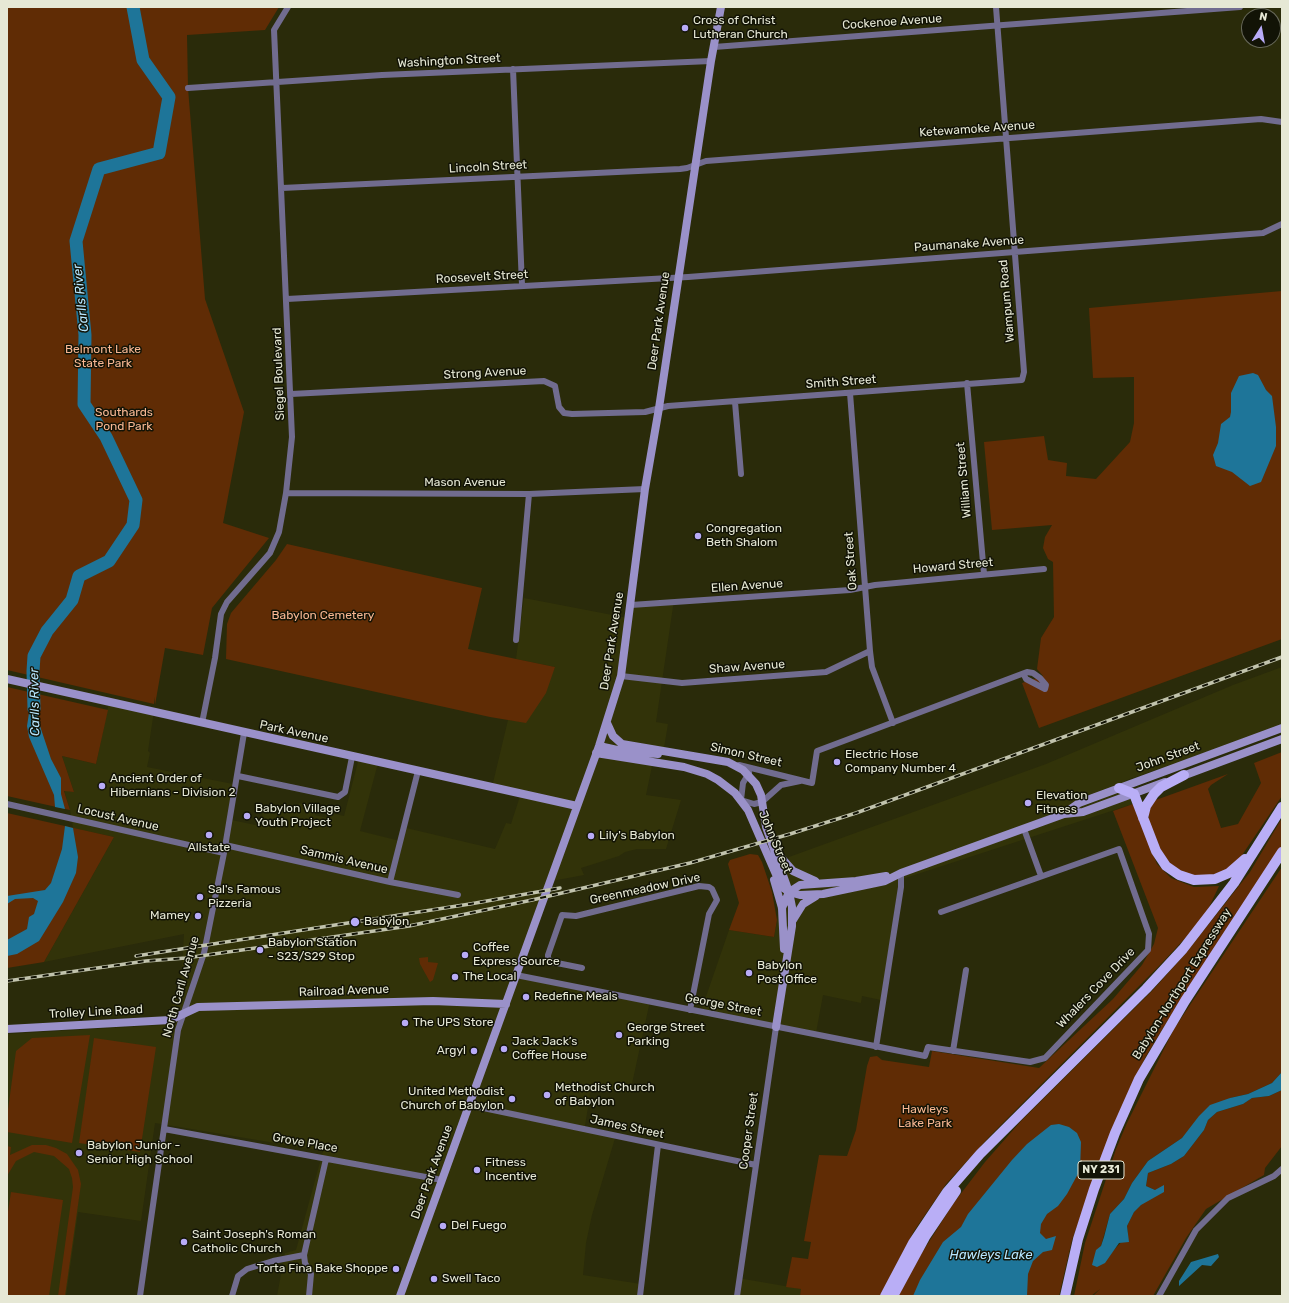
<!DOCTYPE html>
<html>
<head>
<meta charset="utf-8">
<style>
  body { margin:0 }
  #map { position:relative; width:1289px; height:1303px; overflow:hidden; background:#2a2b0a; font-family:Rubik,sans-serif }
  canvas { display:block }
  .frame { position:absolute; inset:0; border:8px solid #e6e8d5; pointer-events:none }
  .north { position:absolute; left:1241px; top:8px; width:40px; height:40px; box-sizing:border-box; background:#121306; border:1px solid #676859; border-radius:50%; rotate:11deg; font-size:11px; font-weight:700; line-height:16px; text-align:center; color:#e6e8d5 }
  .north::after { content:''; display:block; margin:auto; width:14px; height:18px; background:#b8abf7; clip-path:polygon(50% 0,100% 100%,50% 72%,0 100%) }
</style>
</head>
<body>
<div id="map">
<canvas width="1289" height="1303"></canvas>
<div class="frame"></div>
<div class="north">N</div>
</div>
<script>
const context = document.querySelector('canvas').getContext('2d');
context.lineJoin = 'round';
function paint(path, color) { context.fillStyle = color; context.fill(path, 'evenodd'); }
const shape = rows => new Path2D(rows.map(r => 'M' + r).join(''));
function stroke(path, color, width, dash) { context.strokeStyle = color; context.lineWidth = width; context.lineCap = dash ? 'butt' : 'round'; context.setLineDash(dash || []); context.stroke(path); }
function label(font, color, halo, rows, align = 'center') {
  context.font = font + ' Rubik,sans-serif'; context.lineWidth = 3; context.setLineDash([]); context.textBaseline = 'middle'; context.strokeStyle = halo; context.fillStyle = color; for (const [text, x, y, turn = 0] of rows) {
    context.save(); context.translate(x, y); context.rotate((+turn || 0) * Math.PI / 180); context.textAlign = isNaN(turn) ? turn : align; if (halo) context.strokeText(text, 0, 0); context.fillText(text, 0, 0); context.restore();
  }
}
paint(shape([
  [524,598,628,618,630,605,674,600,656,722,668,724,664,748,656,747,646,795,681,800,666,849,637,849,625,852,619,856,581,868,584,875,552,881,518,975,650,1001,630,1093,591,1088,584,1132,616,1135,592,1215,586,1243,583,1275,641,1284,639,1296,277,1296,285,1253,296,1250,323,1151,155,1123,141,1221,78,1212,66,1296,7,1296,7,1034,164,1025,181,985,184,934,44,962,114,837,73,828,70,810,64,790,74,792,62,756,96,764,109,702,154,711,148,751,150,753,147,767,233,784,227,819,260,826,263,812,280,814,282,803,298,807,299,803,317,807,315,815,328,818,330,813,344,816,359,758,378,763,360,831,400,841,402,827,495,849,506,823,511,824,521,793,492,787,508,720,526,722,555,667,516,659],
  [1282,667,1282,726,1124,781,1133,804,899,880,881,1000,862,996,861,1003,823,995,816,1033,700,1014,729,930,774,937,789,857,1046,764,1233,685],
  [738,1278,802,1289,800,1296,736,1296]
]), '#323309');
paint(shape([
  [7,7,279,7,265,30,187,35,188,88,205,299,244,412,223,523,269,538,212,608,203,655,165,648,155,705,155,697,154,704,7,670],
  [1282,291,1282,639,1039,728,1022,683,1043,676,1037,669,1041,638,1054,617,1053,562,1048,559,1043,548,1045,537,1052,525,992,530,984,442,1044,436,1048,460,1067,463,1066,476,1096,479,1130,442,1134,423,1134,377,1093,378,1089,308],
  [287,544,482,588,468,649,555,667,546,693,526,723,490,717,226,659,227,624,231,613,276,560],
  [7,687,108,710,96,764,62,756,74,792,64,791,70,810,7,796],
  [1282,752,1282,796,1234,867,1201,879,1173,868,1164,858,1149,822,1148,810,1153,801,1228,774,1211,785,1208,789,1221,828,1238,824,1261,783,1254,763],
  [1133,804,1157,864,1171,878,1194,887,1219,886,1204,918,1159,966,989,1137,946,1184,914,1231,880,1296,800,1296,801,1289,786,1287,792,1257,808,1259,811,1242,804,1241,819,1155,847,1156,856,1130,867,1066,870,1057,877,1056,882,1060,929,1067,932,1051,1039,1068,1113,999,1142,965,1154,944,1158,928,1113,811],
  [7,813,114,837,44,962,7,968],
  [1282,818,1282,846,1181,999,1146,1056,1116,1120,1072,1240,1059,1296,898,1296,920,1256,953,1204,985,1162,1021,1121,1153,990,1186,953,1250,872],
  [750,854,758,855,762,862,772,892,777,920,774,937,729,930,739,903,728,864,730,860],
  [1282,867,1282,1072,1272,1083,1248,1094,1230,1098,1189,1130,1182,1138,1148,1161,1132,1183,1124,1199,1110,1214,1101,1246,1112,1252,1128,1235,1127,1226,1134,1212,1155,1190,1146,1186,1148,1173,1171,1164,1184,1156,1204,1130,1208,1120,1217,1112,1243,1104,1252,1098,1269,1096,1282,1090,1282,1146,1265,1168,1264,1175,1206,1209,1186,1238,1153,1296,1093,1296,1100,1289,1091,1296,1074,1296,1085,1243,1116,1149,1127,1123,1174,1029],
  [428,957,428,962,438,963,433,980,430,982,420,964,419,958],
  [90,1035,72,1143,7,1132,7,1117,16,1051,32,1038],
  [94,1038,156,1047,140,1152,79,1143],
  [32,1145,46,1145,56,1148,67,1154,78,1170,81,1184,65,1296,58,1296,73,1187,72,1178,69,1169,54,1156,34,1152,16,1161,7,1176,7,1146,11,1147,10,1155],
  [11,1192,63,1200,49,1296,7,1296,7,1218]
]), '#602c05');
paint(shape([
  [1253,373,1258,375,1266,390,1272,396,1276,427,1276,446,1261,482,1250,486,1232,472,1216,466,1213,455,1218,443,1221,424,1230,417,1231,412,1231,393,1239,376],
  [28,692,38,694,37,712,39,723,51,759,61,778,61,794,65,809,55,807,54,795,29,737,27,726,29,713],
  [65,826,73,828,78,857,76,873,63,902,39,941,17,954,7,956,7,940,27,929,29,917,34,914,38,901,33,898,15,899,7,904,7,896,45,890,51,883,62,849],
  [1282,1072,1282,1090,1269,1096,1252,1098,1243,1104,1217,1112,1208,1120,1204,1130,1184,1156,1171,1164,1148,1173,1146,1186,1155,1190,1164,1185,1164,1192,1141,1205,1134,1212,1127,1226,1129,1242,1119,1243,1105,1263,1097,1267,1092,1265,1096,1250,1101,1246,1104,1237,1110,1214,1124,1199,1132,1183,1148,1161,1182,1138,1199,1116,1210,1105,1230,1098,1248,1094,1272,1083],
  [1059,1124,1069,1127,1077,1133,1081,1142,1080,1170,1067,1194,1058,1206,1047,1214,1041,1224,1040,1233,1046,1239,1056,1236,1052,1250,1043,1252,1033,1261,1028,1274,1027,1296,913,1296,920,1280,943,1242,961,1227,968,1214,1012,1160,1027,1144,1051,1125],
  [1218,1254,1219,1257,1211,1266,1202,1265,1179,1286,1179,1281,1191,1262]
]), '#1e7599');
stroke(shape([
  [34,709,33,671,34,656,47,631,72,600,79,576,109,561,133,525,136,500,106,437,84,404,85,335,76,241,99,169,159,153,169,97,143,60,133,7]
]), '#1e7599', 13);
stroke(shape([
  [714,47,1240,7],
  [513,69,522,285],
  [188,88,382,75,711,61],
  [282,188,680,169,687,168,706,161,1261,119,1282,122],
  [287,299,688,277,1263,233,1282,224],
  [967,383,984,574],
  [850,393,870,651,872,667,893,723],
  [291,394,544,381,555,386,559,407,564,413,572,414,645,412,668,406,1022,380,1024,372,996,7],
  [735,402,741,474],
  [286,493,529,494,645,489],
  [631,605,850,590,875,585,1044,569],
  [516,640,529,494],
  [621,676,682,683,826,672,870,651],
  [202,723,215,658,221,614,227,602,270,553,279,532,286,493,292,437,274,30,288,7],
  [739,765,812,783,817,751,1027,672,1033,673,1040,678,1046,685,1045,689,1026,679,1024,675],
  [749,773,743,783,741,800,754,804,762,802,781,785,800,781],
  [238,776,338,797,345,792,352,757],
  [7,804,224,853],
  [1024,829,1041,876],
  [225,845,390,882,458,895],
  [390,882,418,771],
  [582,968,552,962,548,959,548,955,562,915,576,916,699,886,709,887,712,889,717,900,709,914,690,1010],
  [516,975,925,1056,928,1047,1030,1062,1045,1058,1148,950,1149,934,1119,849,941,912],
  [876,1047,901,887,901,873],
  [953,1051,966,970],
  [469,1105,756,1165],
  [164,1129,442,1180],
  [140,1296,178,1030,204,953,224,853,244,733],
  [232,1296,238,1276,247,1269,273,1261,304,1255],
  [309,1296,311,1274,305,1263,304,1255,326,1159],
  [640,1296,658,1145],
  [737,1296,776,1027],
  [1159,1296,1196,1230,1228,1198,1274,1176,1282,1169]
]), '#716c8f', 6);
stroke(shape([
  [7,679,577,806],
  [607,723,613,736,622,744,728,762,743,770,756,784,761,795,766,827,789,892,792,907,792,926,776,1027],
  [599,746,622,751,658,754],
  [596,753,684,767,707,774,718,780,735,793,748,810,781,886,789,892,800,895,823,894,885,881,901,873,1064,814,1083,812,1165,782],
  [1180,777,1282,739],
  [1065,813,1079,803,1282,728],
  [777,853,793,871,815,881],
  [774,880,782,908,784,949],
  [782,908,789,892,800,885,856,881,886,876],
  [793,920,803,904,816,896],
  [7,1029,170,1020,198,1007,433,1001,506,1004],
  [400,1296,599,746,621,676,645,489,659,408,711,61,721,7]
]), '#9a91c9', 8);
stroke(shape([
  [1119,788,1134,794,1156,851,1166,866,1179,875,1194,880,1215,879,1229,873,1245,859],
  [1143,818,1146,806,1154,794,1161,787,1184,775],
  [885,1296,913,1243,947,1192,980,1154,1146,989,1183,949,1234,883,1282,807],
  [893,1296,925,1237,956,1191],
  [1065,1296,1078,1239,1094,1189,1115,1133,1139,1079,1185,1001,1282,852]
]), '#b9aef6', 10);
const rail = shape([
  [136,956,470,904,560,888],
  [7,981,146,961,186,958,409,926,532,900,690,863,790,834,856,813,1282,657]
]);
stroke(rail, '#c1c3ad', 3.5);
stroke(rail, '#121306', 2, [6]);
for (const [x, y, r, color] of [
  [685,28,4,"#b8abf7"],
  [698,536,4,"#b8abf7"],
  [837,762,4,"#b8abf7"],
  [102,786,4,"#b8abf7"],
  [1028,803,4,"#b8abf7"],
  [247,816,4,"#b8abf7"],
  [209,835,4,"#b8abf7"],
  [591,836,4,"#b8abf7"],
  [200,897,4,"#b8abf7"],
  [198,916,4,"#b8abf7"],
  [355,922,5,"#b8abf7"],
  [260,950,4,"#b8abf7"],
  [465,955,4,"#b8abf7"],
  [749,973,4,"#b8abf7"],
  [455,977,4,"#b8abf7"],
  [526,997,4,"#b8abf7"],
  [405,1023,4,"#b8abf7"],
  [619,1035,4,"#b8abf7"],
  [504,1049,4,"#b8abf7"],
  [474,1051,4,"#b8abf7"],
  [547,1095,4,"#b8abf7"],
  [512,1099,4,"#b8abf7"],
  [79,1153,4,"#b8abf7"],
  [477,1170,4,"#b8abf7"],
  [443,1226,4,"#b8abf7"],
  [184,1242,4,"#b8abf7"],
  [396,1269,4,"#b8abf7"],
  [434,1279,4,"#b8abf7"]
]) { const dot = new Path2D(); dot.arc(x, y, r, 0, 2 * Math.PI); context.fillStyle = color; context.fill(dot); stroke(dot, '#121306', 1.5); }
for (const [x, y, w] of [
  [1101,1170,46]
]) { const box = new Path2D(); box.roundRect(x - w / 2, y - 9, w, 18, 3); context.fillStyle = '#121306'; context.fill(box); stroke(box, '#e6e8d5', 1); }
label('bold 11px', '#e6e8d5', null, [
  ["NY 231",1101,1170]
]);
label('12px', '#e6e8d5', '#121306', [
  ["Cross of Christ",693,21],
  ["Lutheran Church",693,35],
  ["Congregation",706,529],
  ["Beth Shalom",706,543],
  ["Electric Hose",845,755],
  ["Company Number 4",845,769],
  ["Ancient Order of",110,779],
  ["Hibernians - Division 2",110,793],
  ["Elevation",1036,796],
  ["Fitness",1036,810],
  ["Babylon Village",255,809],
  ["Youth Project",255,823],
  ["Lily's Babylon",599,836],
  ["Allstate",209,848,"center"],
  ["Sal's Famous",208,890],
  ["Pizzeria",208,904],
  ["Mamey",190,916,"right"],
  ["Babylon",364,922],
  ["Babylon Station",268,943],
  ["- S23/S29 Stop",268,957],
  ["Coffee",473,948],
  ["Express Source",473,962],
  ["Babylon",757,966],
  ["Post Office",757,980],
  ["The Local",463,977],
  ["Redefine Meals",534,997],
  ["The UPS Store",413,1023],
  ["George Street",627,1028],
  ["Parking",627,1042],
  ["Jack Jack’s",512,1042],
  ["Coffee House",512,1056],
  ["Argyl",466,1051,"right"],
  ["Methodist Church",555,1088],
  ["of Babylon",555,1102],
  ["United Methodist",504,1092,"right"],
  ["Church of Babylon",504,1106,"right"],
  ["Babylon Junior -",87,1146],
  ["Senior High School",87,1160],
  ["Fitness",485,1163],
  ["Incentive",485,1177],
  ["Del Fuego",451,1226],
  ["Saint Joseph's Roman",192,1235],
  ["Catholic Church",192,1249],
  ["Torta Fina Bake Shoppe",388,1269,"right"],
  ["Swell Taco",442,1279]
], 'left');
label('12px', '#e6e8d5', '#121306', [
  ["Cockenoe Avenue",892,22,-4],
  ["Washington Street",449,61,-3],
  ["Ketewamoke Avenue",977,129,-4],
  ["Lincoln Street",488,167,-3],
  ["Paumanake Avenue",969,244,-4],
  ["Roosevelt Street",482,277,-3],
  ["Wampum Road",1007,301,-95],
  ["Deer Park Avenue",659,321,-82],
  ["Strong Avenue",485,373,-3],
  ["Siegel Boulevard",279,374,-92],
  ["Smith Street",841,382,-4],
  ["William Street",964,480,-95],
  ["Mason Avenue",465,483],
  ["Oak Street",851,561,-94],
  ["Howard Street",953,566,-5],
  ["Ellen Avenue",747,586,-4],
  ["Deer Park Avenue",612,641,-81],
  ["Shaw Avenue",747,667,-4],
  ["Park Avenue",294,732,12],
  ["Simon Street",746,755,13],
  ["John Street",1168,757,-20],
  ["Locust Avenue",118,818,13],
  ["John Street",775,842,67],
  ["Sammis Avenue",344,860,13],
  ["Greenmeadow Drive",645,889,-12],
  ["Babylon-Northport Expressway",1182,984,-58],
  ["North Carll Avenue",181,987,-74],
  ["Whalers Cove Drive",1096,988,-46],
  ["Railroad Avenue",344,991,-2],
  ["George Street",723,1005,11],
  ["Trolley Line Road",96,1012,-3],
  ["James Street",627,1127,12],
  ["Cooper Street",749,1131,-82],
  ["Grove Place",305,1143,10],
  ["Deer Park Avenue",432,1172,-70]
]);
label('12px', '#f8b792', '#121306', [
  ["Belmont Lake",103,350],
  ["State Park",103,364],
  ["Southards",124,413],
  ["Pond Park",124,427],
  ["Babylon Cemetery",323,616],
  ["Hawleys",925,1110],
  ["Lake Park",925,1124]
]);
label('italic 13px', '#b6e6ff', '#121306', [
  ["Carlls River",81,298,-96],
  ["Carlls River",35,702,-91],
  ["Hawleys Lake",991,1255]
]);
</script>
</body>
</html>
